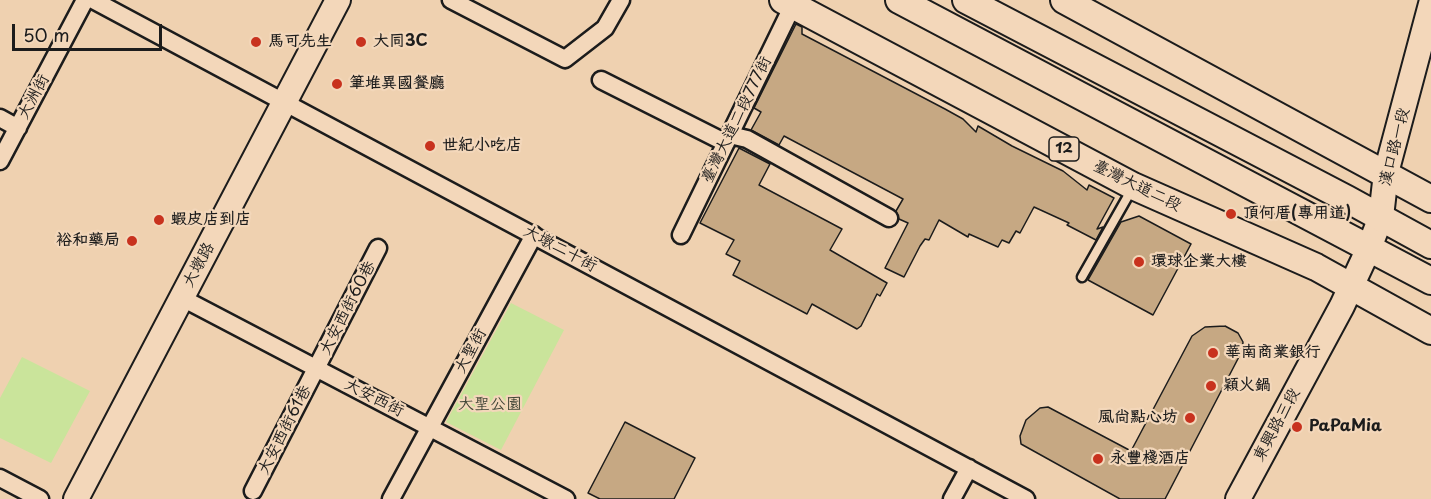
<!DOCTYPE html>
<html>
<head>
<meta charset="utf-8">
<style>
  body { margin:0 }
  #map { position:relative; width:1431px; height:499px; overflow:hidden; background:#efd1b0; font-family:"Playpen Sans",sans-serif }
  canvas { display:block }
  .scale { position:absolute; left:12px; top:24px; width:150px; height:27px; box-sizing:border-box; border:3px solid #1c1c1c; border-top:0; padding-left:8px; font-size:18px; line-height:21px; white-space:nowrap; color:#1c1c1c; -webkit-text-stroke:4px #f3d7ba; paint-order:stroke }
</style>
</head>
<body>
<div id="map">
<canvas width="1431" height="499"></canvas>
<div class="scale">50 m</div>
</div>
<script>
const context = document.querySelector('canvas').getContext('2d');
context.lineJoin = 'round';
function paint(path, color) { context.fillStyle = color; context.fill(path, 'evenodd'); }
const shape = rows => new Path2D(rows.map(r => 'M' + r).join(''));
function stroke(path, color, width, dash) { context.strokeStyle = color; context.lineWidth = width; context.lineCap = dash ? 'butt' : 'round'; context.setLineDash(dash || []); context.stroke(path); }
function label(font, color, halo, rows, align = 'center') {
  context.font = font + ' "Playpen Sans","LXGW WenKai TC",sans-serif'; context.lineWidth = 4.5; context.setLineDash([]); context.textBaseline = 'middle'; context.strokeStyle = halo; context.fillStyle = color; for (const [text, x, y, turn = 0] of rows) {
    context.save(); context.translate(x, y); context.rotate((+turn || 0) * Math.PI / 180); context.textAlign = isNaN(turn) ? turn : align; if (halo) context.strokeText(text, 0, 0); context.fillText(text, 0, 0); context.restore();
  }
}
paint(shape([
  [511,303,564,330,501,450,446,422],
  [22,357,90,391,51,463,0,438,0,398]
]), '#cae49b');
const building = shape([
  [796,24,802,27,802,34,945,109,963,119,976,132,978,126,1012,146,1063,171,1087,190,1089,185,1114,198,1097,229,1103,227,1096,240,1067,225,1069,223,1034,207,1020,233,1016,231,1009,243,1002,240,998,247,969,234,968,237,939,220,929,240,925,239,920,246,904,277,885,268,908,223,899,219,896,211,903,199,784,136,779,145,751,130,761,112,754,108,796,24],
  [739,148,770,164,759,185,842,229,830,250,887,283,880,296,877,294,861,326,857,329,812,304,807,314,733,275,740,261,726,254,734,240,700,223,739,148],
  [1139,216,1191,244,1153,315,1088,280,1121,222,1139,216],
  [1225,326,1238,333,1243,342,1242,351,1165,499,1120,499,1021,444,1020,436,1026,420,1040,408,1048,407,1131,451,1192,336,1205,327,1225,326],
  [625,422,695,458,674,499,600,499,588,493,625,422]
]);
paint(building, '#c6a883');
stroke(building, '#1c1c1c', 1.5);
const lane = shape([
  [1082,277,1132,189]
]);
const street = shape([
  [93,0,1026,499],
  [451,0,565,59,605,28,621,0],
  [601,80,726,143],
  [0,118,18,128],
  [730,135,747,139,889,218],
  [0,161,85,0],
  [681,235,793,5],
  [182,298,566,499],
  [0,478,40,499],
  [253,491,378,248],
  [391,499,534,235],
  [952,499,969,468]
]);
const secondary = shape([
  [76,499,338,0],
  [1238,499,1342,306,1369,248,1381,217,1386,173,1431,4]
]);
const primary = shape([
  [783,0,1133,186,1316,267,1431,331],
  [899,0,1431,281],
  [966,0,1347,199,1431,245],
  [1064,0,1431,199]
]);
stroke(lane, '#1c1c1c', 13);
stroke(street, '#1c1c1c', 21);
stroke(secondary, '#1c1c1c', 28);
stroke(primary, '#1c1c1c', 30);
stroke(lane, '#f3d7ba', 8);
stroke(street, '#f3d7ba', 16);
stroke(secondary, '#f3d7ba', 24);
stroke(primary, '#f3d7ba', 26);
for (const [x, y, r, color] of [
  [256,42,6,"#c8321e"],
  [361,42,6,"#c8321e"],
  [337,84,6,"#c8321e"],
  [430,146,6,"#c8321e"],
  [1231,214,6,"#c8321e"],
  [159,220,6,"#c8321e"],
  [132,241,6,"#c8321e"],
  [1139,262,6,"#c8321e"],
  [1213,353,6,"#c8321e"],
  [1211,386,6,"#c8321e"],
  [1190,418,6,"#c8321e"],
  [1297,427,6,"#c8321e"],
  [1098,459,6,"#c8321e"]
]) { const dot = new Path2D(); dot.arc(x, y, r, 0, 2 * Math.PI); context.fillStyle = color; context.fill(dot); stroke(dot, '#f3d7ba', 2); }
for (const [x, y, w] of [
  [1064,149,30]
]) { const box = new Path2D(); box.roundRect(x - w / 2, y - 12, w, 24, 4.5); context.fillStyle = '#f3d7ba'; context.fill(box); stroke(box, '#1c1c1c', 1.5); }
label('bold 15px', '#1c1c1c', null, [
  ["12",1064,149]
]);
label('bold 16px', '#1c1c1c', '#f3d7ba', [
  ["馬可先生",268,42],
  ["大同3C",373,42],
  ["筆堆異國餐廳",349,84],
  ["世紀小吃店",442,146],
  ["頂何厝(專用道)",1243,214],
  ["蝦皮店到店",171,220],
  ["裕和藥局",120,241,"right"],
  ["環球企業大樓",1151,262],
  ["華南商業銀行",1225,353],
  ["穎火鍋",1223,386],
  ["風尚點心坊",1178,418,"right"],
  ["PaPaMia",1309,427],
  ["永豐棧酒店",1110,459]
], 'left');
label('16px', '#1c1c1c', '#f3d7ba', [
  ["大洲街",34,97,-62],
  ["臺灣大道二段777街",737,120,-64],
  ["漢口路一段",1395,147,-76],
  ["臺灣大道二段",1137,186,26],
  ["大墩二十街",560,249,28],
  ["大墩路",199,265,-62],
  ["大安西街60巷",348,308,-63],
  ["大聖街",471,351,-62],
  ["大安西街",374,398,27],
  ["東興路三段",1277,425,-62],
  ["大安西街61巷",285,430,-63]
]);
label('16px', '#3f4435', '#f3d7ba', [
  ["大聖公園",490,405]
]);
</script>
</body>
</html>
